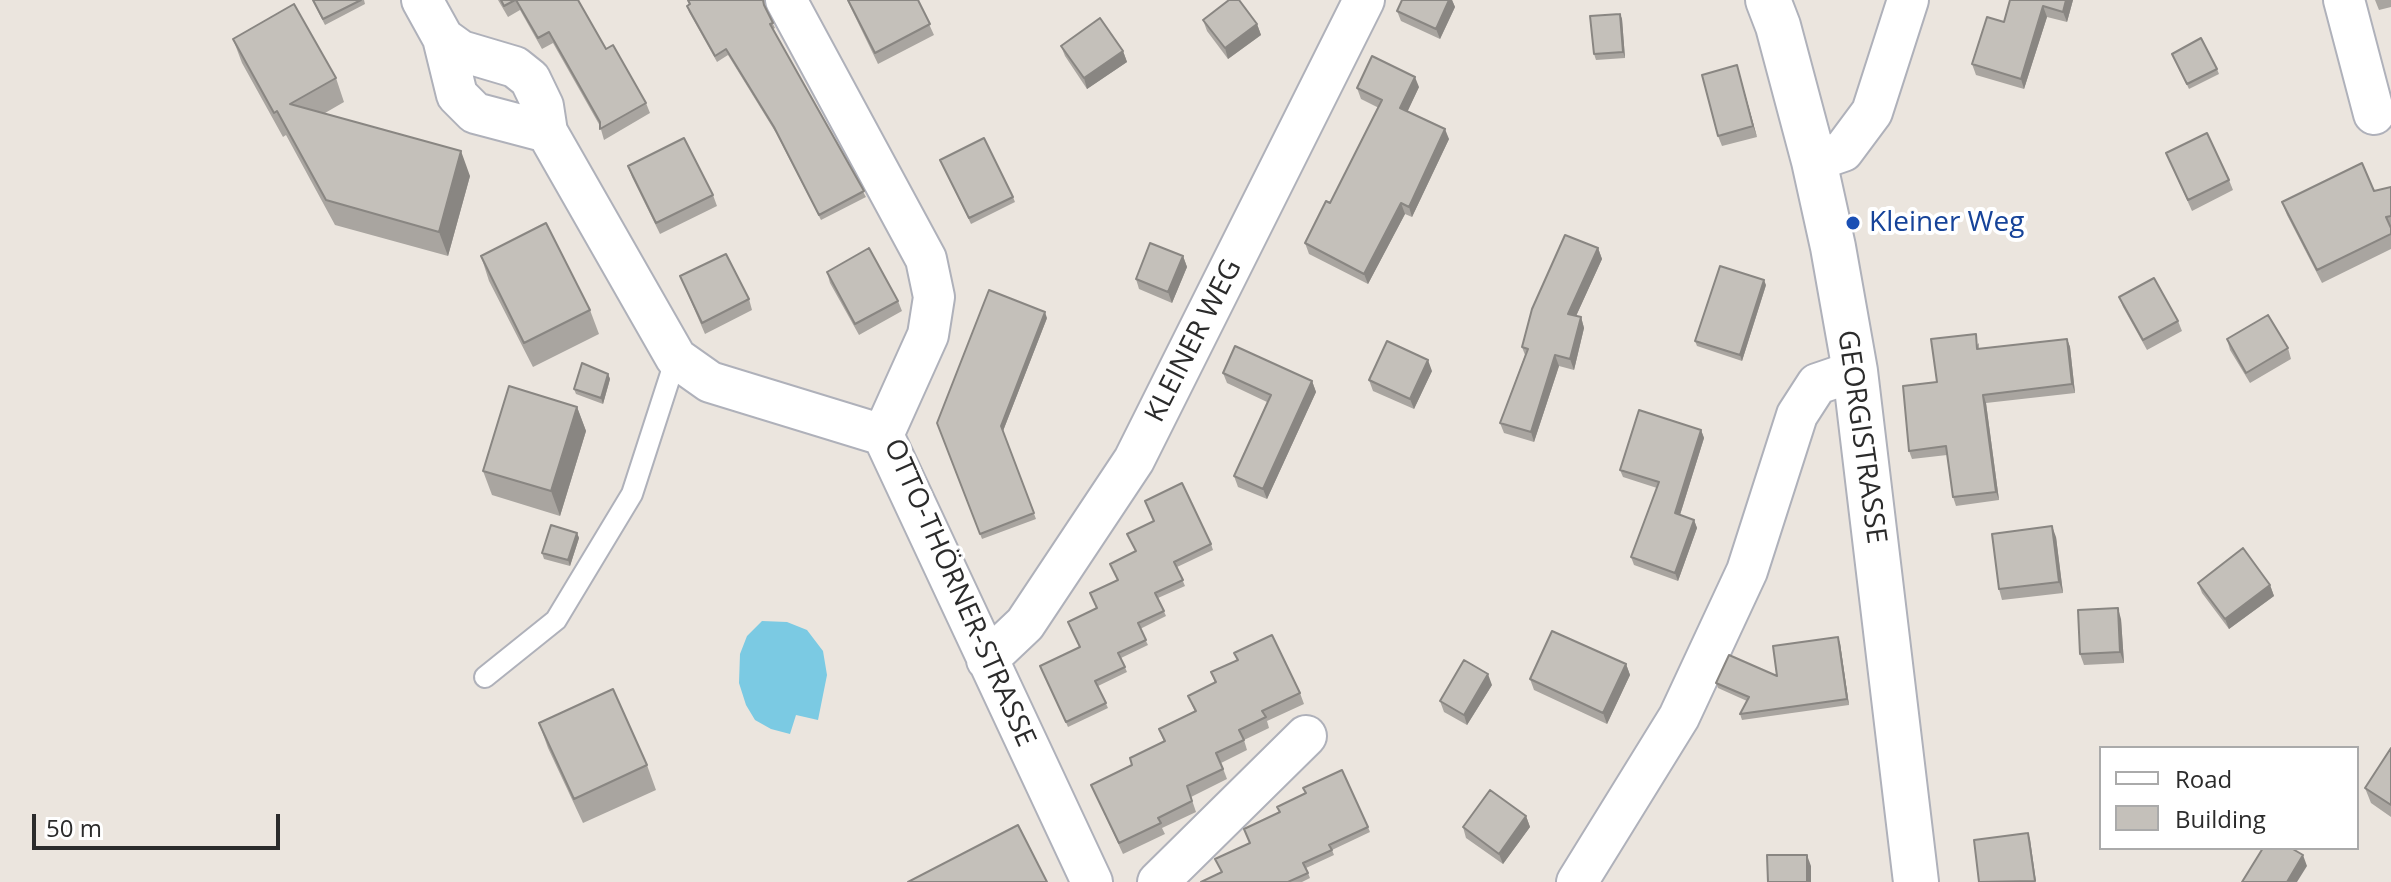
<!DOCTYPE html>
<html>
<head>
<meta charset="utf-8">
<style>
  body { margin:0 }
  #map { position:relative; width:2391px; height:882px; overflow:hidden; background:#ebe5de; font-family:"Open Sans",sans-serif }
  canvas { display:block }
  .legend { position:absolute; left:2099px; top:746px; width:260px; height:104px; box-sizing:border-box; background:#fff; border:2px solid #aaa; margin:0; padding:10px 14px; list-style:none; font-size:24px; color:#2b2b2b }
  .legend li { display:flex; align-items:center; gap:16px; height:40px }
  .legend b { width:40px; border:2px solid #aaa }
  .scale { position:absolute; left:32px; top:814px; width:248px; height:36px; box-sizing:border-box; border:4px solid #2b2b2b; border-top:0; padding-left:10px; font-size:24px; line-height:28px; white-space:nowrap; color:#2b2b2b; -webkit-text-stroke:6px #fff; paint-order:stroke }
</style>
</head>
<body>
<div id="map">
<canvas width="2391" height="882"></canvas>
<ul class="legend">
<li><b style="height:10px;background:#fff"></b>Road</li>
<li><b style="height:22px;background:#c4c0ba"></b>Building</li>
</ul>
<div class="scale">50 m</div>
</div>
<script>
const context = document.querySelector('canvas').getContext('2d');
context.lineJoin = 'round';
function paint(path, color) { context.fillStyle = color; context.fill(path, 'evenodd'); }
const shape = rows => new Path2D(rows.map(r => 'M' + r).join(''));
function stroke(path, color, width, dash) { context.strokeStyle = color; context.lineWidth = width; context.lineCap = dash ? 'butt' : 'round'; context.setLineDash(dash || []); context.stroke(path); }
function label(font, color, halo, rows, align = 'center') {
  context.font = font + ' "Open Sans",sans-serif'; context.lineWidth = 8; context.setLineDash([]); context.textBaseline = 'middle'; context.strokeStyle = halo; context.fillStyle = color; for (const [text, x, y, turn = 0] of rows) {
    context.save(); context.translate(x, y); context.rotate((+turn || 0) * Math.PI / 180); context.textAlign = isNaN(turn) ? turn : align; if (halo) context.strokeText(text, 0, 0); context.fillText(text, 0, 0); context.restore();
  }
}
paint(shape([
  [762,621,787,622,807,630,823,651,827,675,818,720,796,715,790,734,771,729,755,720,746,705,739,683,740,654,747,636]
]), '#7bcae3');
const service = shape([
  [485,677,556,620,632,494,676,358]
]);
const minor = shape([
  [422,0,443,38,457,95,475,113,547,132],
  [786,0,926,259,934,297,928,335,883,435,1092,882],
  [2344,0,2374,114],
  [443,38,461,51,515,67,530,79,543,106,547,132,676,358,710,382,883,435],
  [1814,161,1843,151,1872,112,1908,0],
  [987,660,1025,624,1134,460,1364,0],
  [1158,882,1306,736],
  [1577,882,1679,717,1747,571,1797,415,1817,384,1855,371]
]);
const tertiary = shape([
  [1768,0,1778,26,1814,161,1833,247,1855,371,1916,882]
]);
stroke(service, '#afb1ba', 24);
stroke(minor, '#afb1ba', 44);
stroke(tertiary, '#afb1ba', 48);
stroke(service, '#fff', 20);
stroke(minor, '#fff', 40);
stroke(tertiary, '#fff', 44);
paint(shape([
  [312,0,364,0,365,4,325,25],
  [498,0,578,0,606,49,646,103,650,113,604,140,600,126,553,43,542,49,520,10,508,17],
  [687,0,763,0,765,8,775,28,773,29,866,197,821,220,776,133,728,55,717,62,689,12,687,6,689,4],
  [847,0,918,0,934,35,878,64],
  [1402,0,1452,0,1455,7,1440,39,1401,21,1397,11],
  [2010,0,2073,0,2067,22,2047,17,2024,89,1976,75,1972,64,2004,22],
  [2375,0,2391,0,2391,7,2379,10],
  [1620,14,1622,19,1625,58,1596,60,1594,54],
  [1203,20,1257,24,1261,35,1228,59,1207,31],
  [233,39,336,78,344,102,325,113,470,176,448,256,335,225,286,135,283,137,242,63],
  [1061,46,1123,51,1127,62,1087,89,1065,56],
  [2172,54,2217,69,2219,74,2189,89],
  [1740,76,1757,137,1722,146,1718,136],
  [1419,87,1407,112,1449,139,1412,217,1405,214,1368,284,1309,254,1305,243,1330,203,1379,108,1361,99,1357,88],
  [2166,153,2229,180,2233,190,2192,211],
  [940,160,1013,197,1015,202,971,224],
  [628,166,713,195,717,206,660,234,632,177],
  [2391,187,2391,249,2322,283,2287,215,2282,202,2374,191],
  [1598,248,1602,259,1576,316,1581,317,1584,328,1574,370,1559,366,1534,442,1504,433,1500,423,1525,355,1522,347],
  [481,256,590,310,599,334,533,367,489,281],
  [1183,256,1187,267,1172,303,1139,289,1136,279],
  [827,272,898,301,902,311,859,335,830,283],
  [680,276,749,299,752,310,705,334],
  [1766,285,1742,361,1697,346,1695,341],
  [2119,297,2178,321,2182,331,2147,350,2123,307],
  [1047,318,1003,431,1036,519,982,539,937,423],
  [2067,339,2070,347,2075,393,1986,403,1999,500,1956,506,1953,497,1947,455,1912,459,1909,451,1937,382,1979,343,1979,349],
  [2227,339,2288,348,2291,359,2250,383,2230,350],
  [1432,371,1414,409,1373,391,1369,380],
  [1223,373,1312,381,1316,392,1267,499,1238,487,1234,476,1267,402,1227,383],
  [608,374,610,379,603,404,576,394,574,389],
  [577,407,586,431,560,516,492,495,483,471],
  [1701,430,1704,438,1680,515,1694,520,1697,528,1678,581,1634,565,1631,557,1657,488,1623,477,1620,470],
  [577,533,579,538,570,566,544,559,542,553],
  [2056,537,2063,593,2002,600,1999,589],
  [1211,544,1213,550,1177,567,1185,586,1158,598,1166,616,1140,629,1148,645,1121,658,1127,672,1098,686,1108,708,1068,727,1042,671,1079,647,1097,609,1117,581],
  [2198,583,2270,585,2274,596,2229,629,2202,593],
  [2121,619,2124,663,2084,665,2080,654],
  [1840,643,1849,705,1742,720,1740,714,1747,701,1718,688,1716,683,1777,676],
  [1234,653,1300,693,1304,704,1267,721,1269,728,1244,740,1247,750,1221,763,1227,779,1191,797,1196,812,1162,828,1165,834,1123,854,1091,785,1132,765,1164,742,1159,729,1195,712,1188,696,1215,683,1211,672,1237,660],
  [1626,664,1630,675,1607,724,1534,690,1530,679],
  [1492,685,1467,725,1444,712,1440,701],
  [539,723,647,765,656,790,583,823,548,748],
  [2391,748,2391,817,2371,803,2365,788],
  [1277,807,1368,827,1370,832,1332,850,1334,855,1306,868,1310,878,1302,882,1201,882,1221,872,1279,812],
  [1526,816,1530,827,1503,864,1466,838,1463,827]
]), '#a9a5a0');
paint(shape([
  [1449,0,1452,0,1455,7,1440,39,1436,29],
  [2066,0,2073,0,2067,22,2063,12],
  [2043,6,2047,17,2024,89,2021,79],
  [1620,14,1622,19,1625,58,1623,52],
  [1257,24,1261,35,1228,59,1225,48],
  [1123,51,1127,62,1087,89,1084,78],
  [1737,65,1740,76,1757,137,1753,126],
  [1415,77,1419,87,1404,119,1400,108],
  [1445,129,1449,139,1412,217,1409,207],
  [461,151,470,176,448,256,439,232],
  [1401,203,1405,214,1368,284,1364,274],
  [1598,248,1602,259,1572,325,1568,314],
  [1183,256,1187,267,1172,303,1168,292],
  [1764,280,1766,285,1742,361,1740,355],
  [1045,312,1047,318,1003,431,1001,426],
  [1581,317,1584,328,1574,370,1570,359],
  [2067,339,2070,347,2075,393,2072,384],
  [1555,355,1559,366,1534,442,1531,432],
  [1428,360,1432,371,1414,409,1410,399],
  [608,374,610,379,603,404,601,398],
  [1312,381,1316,392,1267,499,1263,489],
  [1983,395,1986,403,1999,500,1996,492],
  [577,407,586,431,560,516,551,491],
  [1701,430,1704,438,1678,521,1675,513],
  [1694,520,1697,528,1678,581,1675,573],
  [2052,526,2056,537,2063,593,2059,582],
  [577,533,579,538,570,566,568,560],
  [2270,585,2274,596,2229,629,2225,619],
  [2118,608,2121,619,2124,663,2120,652],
  [1838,637,1840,643,1849,705,1847,699],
  [1626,664,1630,675,1607,724,1603,713],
  [1488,674,1492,685,1467,725,1464,715],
  [1526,816,1530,827,1503,864,1499,854],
  [2028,833,2030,839,2036,882,2035,881],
  [1807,855,1811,866,1811,882,1807,882],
  [2303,855,2307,866,2297,882,2287,882]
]), '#898682');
const building = shape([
  [313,0,361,0,323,19,313,0],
  [501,0,515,0,504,6,501,0],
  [516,0,578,0,606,49,613,45,646,103,600,129,600,122,549,32,538,38,516,0],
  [688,0,763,0,764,5,773,23,770,24,864,191,819,215,774,127,726,49,715,56,687,6,690,4,688,0],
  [848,0,918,0,930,24,875,53,848,0],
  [1229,0,1239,0,1257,24,1225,48,1203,20,1229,0],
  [1402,0,1449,0,1436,29,1397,11,1402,0],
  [2010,0,2066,0,2063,12,2043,6,2021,79,1972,64,1987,17,2004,22,2010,0],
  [294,4,336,78,290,104,461,151,439,232,326,200,277,111,274,113,233,39,294,4],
  [1620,14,1623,52,1594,54,1590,16,1620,14],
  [1100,18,1123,51,1084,78,1061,46,1100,18],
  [2201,38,2217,69,2187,84,2172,54,2201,38],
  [1372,56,1415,77,1400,108,1445,129,1409,207,1401,203,1364,274,1305,243,1326,201,1330,203,1382,100,1357,88,1372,56],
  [1737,65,1753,126,1718,136,1702,75,1737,65],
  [2207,133,2229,180,2188,200,2166,153,2207,133],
  [684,138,713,195,656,223,628,166,684,138],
  [984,138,1013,197,969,218,940,160,984,138],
  [2362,163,2374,191,2391,187,2391,216,2386,217,2391,228,2391,234,2317,270,2282,202,2362,163],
  [546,223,590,310,524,343,481,256,546,223],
  [1565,235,1598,248,1568,314,1581,317,1570,359,1555,355,1531,432,1500,423,1528,349,1522,347,1532,309,1565,235],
  [1150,243,1183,256,1168,292,1136,279,1150,243],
  [869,248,898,301,855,324,827,272,869,248],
  [726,254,749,299,702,323,680,276,726,254],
  [1720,266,1764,280,1740,355,1695,341,1720,266],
  [2154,278,2178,321,2143,340,2119,297,2154,278],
  [989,290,1045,312,1001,426,1034,513,980,534,937,423,989,290],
  [2268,315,2288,348,2246,373,2227,339,2268,315],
  [1976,334,1977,349,2067,339,2072,384,1983,395,1996,492,1953,497,1946,446,1909,451,1903,386,1937,382,1931,339,1976,334],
  [1387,341,1428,360,1410,399,1369,380,1387,341],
  [1235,346,1312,381,1263,489,1234,476,1271,395,1223,373,1235,346],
  [582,363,608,374,601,398,574,389,582,363],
  [509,386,577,407,551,491,483,471,509,386],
  [1639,410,1701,430,1675,513,1694,520,1675,573,1631,557,1659,482,1620,470,1639,410],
  [1182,483,1211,544,1174,562,1183,580,1155,593,1164,611,1138,623,1146,640,1118,653,1125,667,1095,681,1106,703,1066,722,1040,666,1080,647,1068,622,1097,608,1090,593,1118,580,1110,564,1136,551,1127,534,1154,521,1145,501,1182,483],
  [551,525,577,533,568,560,542,553,551,525],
  [2052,526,2059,582,1999,589,1992,534,2052,526],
  [2243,548,2270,585,2225,619,2198,583,2243,548],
  [2118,608,2120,652,2080,654,2078,610,2118,608],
  [1552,631,1626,664,1603,713,1530,679,1552,631],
  [1272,635,1300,693,1262,711,1266,717,1239,730,1244,740,1216,753,1223,769,1187,786,1192,801,1158,818,1161,823,1119,843,1091,785,1132,765,1130,758,1165,741,1159,729,1196,711,1188,696,1216,682,1211,672,1238,660,1234,653,1272,635],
  [1838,637,1847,699,1740,714,1749,697,1716,683,1729,655,1777,676,1773,646,1838,637],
  [1464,660,1488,674,1464,715,1440,701,1464,660],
  [613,689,647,765,574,799,539,723,613,689],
  [2391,748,2391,805,2365,788,2391,748],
  [1342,770,1368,827,1329,845,1332,850,1303,863,1308,873,1288,882,1201,882,1222,872,1215,859,1250,843,1244,829,1280,812,1277,807,1306,793,1303,788,1342,770],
  [1490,790,1526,816,1499,854,1463,827,1490,790],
  [1018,825,1047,882,908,882,1018,825],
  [2028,833,2035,881,1979,882,1974,840,2028,833],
  [2263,848,2291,848,2303,855,2287,882,2242,882,2263,848],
  [1767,855,1807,855,1807,882,1768,882,1767,855]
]);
paint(building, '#c4c0ba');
stroke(building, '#898682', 2);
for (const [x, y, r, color] of [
  [1853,223,8,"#1a4fb4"]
]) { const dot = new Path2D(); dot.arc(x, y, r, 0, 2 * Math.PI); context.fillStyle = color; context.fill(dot); stroke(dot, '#fff', 3); }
label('28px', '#164399', '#fff', [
  ["Kleiner Weg",1869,223]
], 'left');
label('28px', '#2b2b2b', '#fff', [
  ["KLEINER WEG",1194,341,-63],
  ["GEORGISTRASSE",1861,437,82],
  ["OTTO-THÖRNER-STRASSE",959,593,66]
]);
</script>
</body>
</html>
